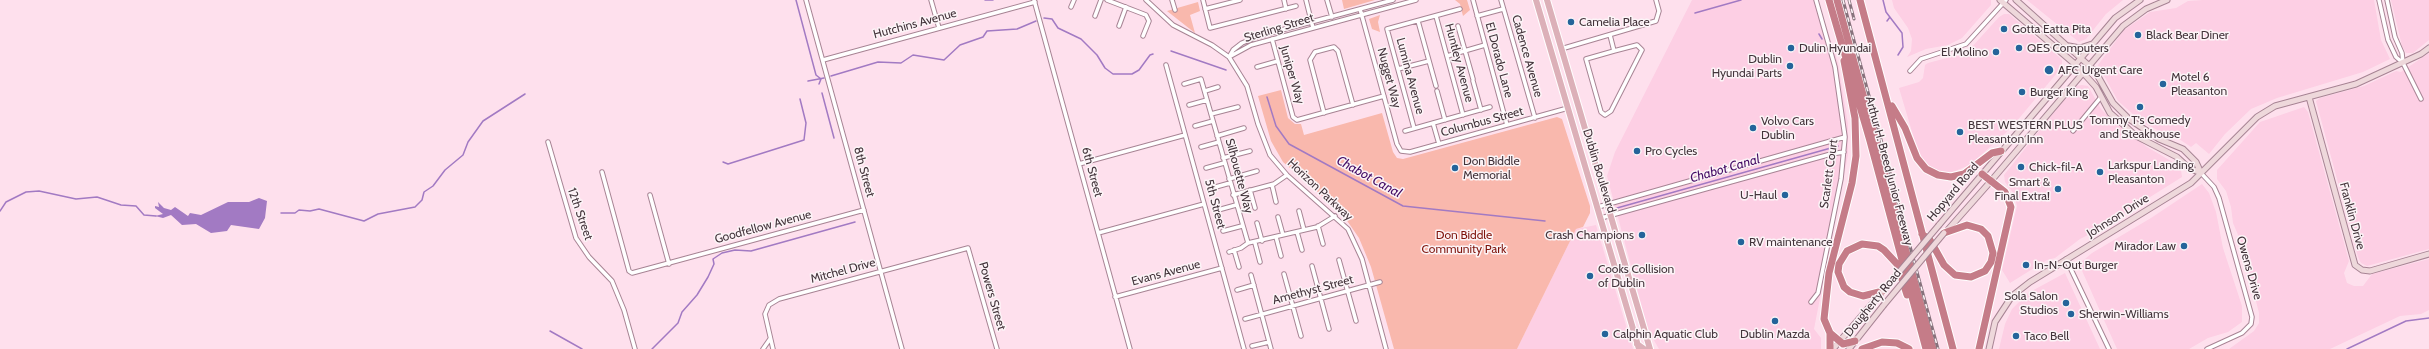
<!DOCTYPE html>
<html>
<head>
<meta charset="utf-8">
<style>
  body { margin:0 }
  canvas { display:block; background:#fee0ed }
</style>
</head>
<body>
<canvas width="2429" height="349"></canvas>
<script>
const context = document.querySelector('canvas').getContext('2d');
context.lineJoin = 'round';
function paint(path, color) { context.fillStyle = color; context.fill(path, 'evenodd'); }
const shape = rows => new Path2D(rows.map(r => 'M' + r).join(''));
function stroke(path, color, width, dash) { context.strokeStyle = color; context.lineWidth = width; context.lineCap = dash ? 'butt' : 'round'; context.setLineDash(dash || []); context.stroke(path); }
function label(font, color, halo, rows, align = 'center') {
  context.font = font + ' Cabin,sans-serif'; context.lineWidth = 3; context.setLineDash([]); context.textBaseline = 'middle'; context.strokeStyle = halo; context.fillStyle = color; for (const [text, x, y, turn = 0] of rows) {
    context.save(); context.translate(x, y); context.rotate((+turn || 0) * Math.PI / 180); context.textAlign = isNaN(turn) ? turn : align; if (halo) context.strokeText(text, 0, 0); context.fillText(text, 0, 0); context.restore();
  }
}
paint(shape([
  [1692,0,1818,0,1838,63,1848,124,1848,155,1814,329,1821,338,1821,349,1659,349,1648,330,1607,176,1615,152],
  [1892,0,1991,0,1991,5,1962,38,1948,45,1926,49,1907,57,1911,51,1912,39,1908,28,1894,8],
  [2027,0,2123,0,2106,14,2086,39,2079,42],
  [2203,0,2374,0,2381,40,2390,59,2363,72,2277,98,2251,109,2225,134,2209,154,2196,143,2191,147,2179,139,2167,135,2142,122,2118,101,2098,65,2124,30,2150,12,2176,8,2188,1],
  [2391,0,2429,0,2429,40,2413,53,2406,53,2402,46],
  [2004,14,2009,14,2059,57,2062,60,2062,67,2011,128,1970,165,1950,173,1937,172,1926,165,1918,152,1899,88,1919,82,1923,78,1925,65,1928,63,1962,54,1971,48,1999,17],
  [2429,53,2429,249,2367,266,2361,263,2358,257,2316,101,2320,98,2364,86,2396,71,2401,72],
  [2082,85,2088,86,2101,109,2112,120,2147,147,2171,161,2181,170,2182,177,2096,231,2080,239,2055,258,2047,260,2010,283,2002,270,2017,206,2014,194,2005,182,2004,175,2075,86],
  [2304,107,2308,112,2349,261,2344,273,2347,283,2354,286,2363,286,2372,274,2429,259,2429,310,2421,314,2400,316,2330,349,2229,349,2254,331,2259,323,2259,313,2241,242,2233,223,2231,207,2226,191,2217,179,2217,170,2260,122],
  [2202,184,2209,193,2216,212,2223,248,2242,306,2242,322,2228,332,2208,338,2189,349,2117,349,2079,264,2092,253,2151,218],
  [1596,225,1633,349,1517,349,1576,229],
  [2065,273,2100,349,1999,349,2005,324,2012,309,2028,293]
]), '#fdcfe4');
paint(shape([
  [1342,0,1375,0,1344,9],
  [1455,0,1467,0,1470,10,1463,16,1460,4],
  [1198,2,1200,11,1190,15,1195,33,1167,11],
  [1380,15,1378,22,1380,32,1372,29,1369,19],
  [1281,90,1288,118,1295,124,1301,124,1304,135,1382,113,1393,152,1397,158,1403,159,1557,117,1562,119,1590,206,1590,213,1583,227,1576,229,1517,349,1394,349,1371,267,1359,238,1341,212,1283,162,1271,141,1258,96]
]), '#f9b8ad');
paint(shape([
  [259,198,267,201,265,218,259,229,231,225,227,231,211,233,196,224,182,225,171,215,163,218,155,216,163,214,155,208,155,206,159,207,158,202,164,208,171,210,175,207,188,216,190,213,201,215,228,202,249,202]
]), '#a27ac3');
stroke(shape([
  [796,0,816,75,821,79],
  [985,0,993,0],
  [1883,0,1886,12,1902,33,1903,47,1898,55],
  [1695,13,1741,0],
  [1044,18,1052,19,1058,28,1081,39,1097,55,1105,68,1113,74,1132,74,1139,70,1150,55,1153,54],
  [1887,21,1890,17],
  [1819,34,1822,39],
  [1171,51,1226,70],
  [831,76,878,62,901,63,913,55,944,60,960,45,983,37,987,31,1017,29,1036,21],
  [808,81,824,78],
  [819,84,821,79],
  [822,93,834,138],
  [1267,97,1276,126,1289,144,1403,206,1545,221],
  [723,162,728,164,804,140,806,123,800,99],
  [1617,208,1838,146],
  [0,211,6,202,26,192,39,191,76,199,97,197,121,205,136,206,144,215,156,216],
  [281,213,295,213,299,210,310,211,319,209,364,221,378,214,415,207,422,200,424,192,433,186,445,170,463,155,468,142,483,121,525,94],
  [550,331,582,349],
  [652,349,678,323,682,312,697,295,708,277,714,264,713,259,722,253,735,250,751,251,855,222],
  [2347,349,2406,321,2429,318]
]), '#a27ac3', 1.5);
const street = shape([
  [806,0,902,349],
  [931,0,939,28],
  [1034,0,1130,349],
  [1107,0,1146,15,1149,21,1143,36],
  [1146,0,1173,25,1212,45,1229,57,1247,86,1258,124,1270,155,1287,175,1348,229,1362,259,1386,349],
  [1172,0,1175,10],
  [1203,0,1210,28,1296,6],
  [1284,0,1286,9],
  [1306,0,1313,28],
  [1327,0,1332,17],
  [1473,0,1507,125],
  [1501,0,1535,118],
  [2379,0,2388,40,2396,57,2403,63,2421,99],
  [2387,0,2395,37,2402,53,2403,63],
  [1071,7,1074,0],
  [1205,9,1240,0],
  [1360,9,1397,144,1401,151,1410,152,1568,108],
  [1095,16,1101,0],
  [1436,16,1463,115],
  [1477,16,1503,9],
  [1418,21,1436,86],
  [1119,26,1126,7],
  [1458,26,1473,79],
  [1610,35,1614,51,1637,45,1642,50,1611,111,1605,115,1601,112,1586,59,1614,51],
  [1272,39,1293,117,1297,120,1384,96],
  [1561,49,1656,21,1659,11,1656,0],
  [1447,56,1485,45],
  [1229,57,1251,45,1416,0],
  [1229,57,1233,50,1242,43,1259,36,1393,0],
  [823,60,1035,2],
  [1166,65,1244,349],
  [1257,67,1278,61],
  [1398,69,1429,61],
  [1910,71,1921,59,1966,44,2006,0],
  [1473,81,1481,110],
  [1184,84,1201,79,1248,243],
  [1205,91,1218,87],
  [1437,91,1445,120],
  [1189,105,1207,100],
  [1324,113,1310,60,1315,52,1330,48,1334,47,1338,51,1353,105],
  [1211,114,1238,107],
  [1433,123,1439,144],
  [1195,126,1213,121],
  [1414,128,1387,29,1460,9],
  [1405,131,1490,107],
  [2073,131,2101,97],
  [1217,136,1244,128],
  [548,142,576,238,589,257,612,281,624,310,635,349],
  [1201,147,1219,142],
  [1223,158,1250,151],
  [1079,164,1185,135],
  [1206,168,1224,163],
  [602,172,629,271,632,273,864,210],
  [2201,173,2214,187,2219,198,2252,317,2251,324,2242,333,2207,349],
  [1229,179,1257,171],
  [1272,185,1276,202],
  [1212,188,1230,183],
  [1250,190,1255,208],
  [650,195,669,264],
  [1233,195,1274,184,1287,175],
  [1598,207,1845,137],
  [1218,210,1236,205],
  [1299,211,1304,230],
  [1278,217,1283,235],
  [1601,218,1831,154,1844,152],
  [1257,223,1262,241],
  [1318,226,1323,244],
  [1223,231,1242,226],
  [1297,232,1302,250],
  [1098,233,1204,204],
  [1276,237,1281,256],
  [1248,243,1317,227,1335,216],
  [1255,243,1260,262],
  [1234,250,1239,267],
  [1229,252,1241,248,1248,243],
  [2066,259,2109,349],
  [1339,260,1356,321],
  [1312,266,1329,329],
  [1284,274,1301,336],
  [1251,275,1271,349],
  [1237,290,1254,285],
  [1115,297,1222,268],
  [1811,302,1818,293,1841,179,1845,137,1835,67,1816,0],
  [1245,319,1380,282],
  [1252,346,1269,342],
  [763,349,770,339],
  [773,349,765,314,769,305,779,299,968,248,997,349]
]);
const secondary = shape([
  [2000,0,2076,65,2096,87,2110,113,2124,125,2136,136,2177,157,2189,168,2201,173],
  [2016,0,2095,71,2113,103,2129,119,2159,139,2183,149,2196,162,2201,173],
  [2069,46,2080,48,2092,44],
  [2309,97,2355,265,2362,270,2370,271,2429,254],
  [1939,225,2115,18,2140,0],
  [1945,233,1991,181,2123,26,2146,9,2167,0],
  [1833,349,1883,291],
  [1849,349,1883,306],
  [1989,349,1995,322,2012,296,2030,282,2191,183,2257,117,2275,106,2356,84,2421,54,2429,48]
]);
const primary = shape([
  [1536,0,1639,349],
  [1547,0,1650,349],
  [1637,344,1644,349]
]);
const highway = shape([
  [1829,0,1870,141,1926,349],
  [1837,0,1933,349],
  [1860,0,1953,349],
  [1844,61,1855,118,1856,156,1852,183,1829,273,1824,319,1830,333,1843,344,1855,341],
  [1892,106,1905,128,1917,158,1926,169,1938,175,1951,177,1964,174,1992,153,2001,151],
  [1922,234,1930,240,1944,265,1955,275,1971,277,1985,271,1991,262,1993,253,1988,236,1981,229,1967,225,1944,233],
  [1883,291,1863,296,1850,292,1844,287,1838,272,1839,264,1847,251,1862,244,1878,246,1884,250,1897,264,1907,295],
  [1830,349,1830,333],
  [1862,349,1882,342,1897,343,1909,349],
  [1979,349,2011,207,2005,192,1982,174]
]);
stroke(street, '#a78494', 5.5);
stroke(secondary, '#a78494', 7);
stroke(primary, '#fff', 8);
stroke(highway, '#fff', 9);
stroke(street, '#fff', 3.5);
stroke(secondary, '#eed8db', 5);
stroke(primary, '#dcb0b8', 6);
stroke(highway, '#c57c88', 7);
const rail = shape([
  [1843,0,1938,349],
  [1849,0,1854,19]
]);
stroke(rail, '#87727c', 3);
stroke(rail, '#fcf4f7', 1.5, [4.5]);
const secondaryBridge = shape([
  [1883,291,1939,225],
  [1883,306,1944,233]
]);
stroke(secondaryBridge, '#a78494', 7, []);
stroke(secondaryBridge, '#eed8db', 5);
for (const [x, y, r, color] of [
  [1571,22,4,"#24649a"],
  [2004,29,4,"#24649a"],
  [2138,35,4,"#24649a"],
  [1791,48,4,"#24649a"],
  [2019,48,4,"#24649a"],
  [1996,52,4,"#24649a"],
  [1790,66,4,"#24649a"],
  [2049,70,5,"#24649a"],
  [2163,84,4,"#24649a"],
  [2022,92,4,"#24649a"],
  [2140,107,4,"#24649a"],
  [1753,128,4,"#24649a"],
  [1960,132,4,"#24649a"],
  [1637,151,4,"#24649a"],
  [2021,167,4,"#24649a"],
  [1455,168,4,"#24649a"],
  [2100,172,4,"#24649a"],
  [2058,189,4,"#24649a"],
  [1785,195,4,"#24649a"],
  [1642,235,4,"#24649a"],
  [1741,242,4,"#24649a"],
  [2184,246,4,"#24649a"],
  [2026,265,4,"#24649a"],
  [1590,276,4,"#24649a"],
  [2066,303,4,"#24649a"],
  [2071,314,4,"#24649a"],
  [1775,321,4,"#24649a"],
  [1605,334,4,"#24649a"],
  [2016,336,4,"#24649a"]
]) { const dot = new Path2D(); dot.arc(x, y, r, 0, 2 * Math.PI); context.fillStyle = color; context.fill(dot); stroke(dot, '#fcf4f7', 1.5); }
label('12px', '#43343b', '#fcf4f7', [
  ["Camelia Place",1579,22],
  ["Gotta Eatta Pita",2012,29],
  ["Black Bear Diner",2146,35],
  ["Dulin Hyundai",1799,48],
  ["QES Computers",2027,48],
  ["El Molino",1988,52,"right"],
  ["Dublin",1782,59,"right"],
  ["Hyundai Parts",1782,73,"right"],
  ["AFC Urgent Care",2058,70],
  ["Motel 6",2171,77],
  ["Pleasanton",2171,91],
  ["Burger King",2030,92],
  ["Tommy T's Comedy",2140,120,"center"],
  ["and Steakhouse",2140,134,"center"],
  ["Volvo Cars",1761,121],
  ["Dublin",1761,135],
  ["BEST WESTERN PLUS",1968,125],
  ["Pleasanton Inn",1968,139],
  ["Pro Cycles",1645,151],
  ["Don Biddle",1463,161],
  ["Memorial",1463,175],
  ["Larkspur Landing",2108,165],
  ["Pleasanton",2108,179],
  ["Chick-fil-A",2029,167],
  ["Smart &",2050,182,"right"],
  ["Final Extra!",2050,196,"right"],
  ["U-Haul",1777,195,"right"],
  ["Crash Champions",1634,235,"right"],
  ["RV maintenance",1749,242],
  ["Mirador Law",2176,246,"right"],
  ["In-N-Out Burger",2034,265],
  ["Cooks Collision",1598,269],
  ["of Dublin",1598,283],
  ["Sola Salon",2058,296,"right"],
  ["Studios",2058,310,"right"],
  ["Sherwin-Williams",2079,314],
  ["Calphin Aquatic Club",1613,334],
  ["Dublin Mazda",1775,334,"center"],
  ["Taco Bell",2024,336]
], 'left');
label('12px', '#43343b', '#fcf4f7', [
  ["Hutchins Avenue",915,24,-15],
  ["Sterling Street",1279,28,-17],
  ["Cadence Avenue",1527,56,74],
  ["El Dorado Lane",1499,60,75],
  ["Huntley Avenue",1459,63,75],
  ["Juniper Way",1292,75,74],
  ["Lumina Avenue",1410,76,75],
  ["Nugget Way",1389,78,75],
  ["Columbus Street",1482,122,-15],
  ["Dublin Boulevard",1599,171,73],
  ["Arthur H. Breed Junior Freeway",1889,171,75],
  ["8th Street",864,172,75],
  ["6th Street",1092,172,75],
  ["Scarlett Court",1829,174,-82],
  ["Silhouette Way",1239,176,75],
  ["Horizon Parkway",1320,190,43],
  ["Hopyard Road",1953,192,-50],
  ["5th Street",1215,204,75],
  ["12th Street",580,214,71],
  ["Johnson Drive",2118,216,-32],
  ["Franklin Drive",2352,216,75],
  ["Goodfellow Avenue",763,227,-15],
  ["Owens Drive",2249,268,74],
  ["Mitchel Drive",843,271,-15],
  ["Evans Avenue",1166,273,-15],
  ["Amethyst Street",1313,290,-15],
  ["Powers Street",992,296,74],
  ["Dougherty Road",1873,303,-51]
]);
label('12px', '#7f140c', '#fcf4f7', [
  ["Don Biddle",1464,235],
  ["Community Park",1464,249]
]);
label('italic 13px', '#450d66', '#fcf4f7', [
  ["Chabot Canal",1725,169,-16],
  ["Chabot Canal",1369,177,29]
]);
</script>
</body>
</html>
